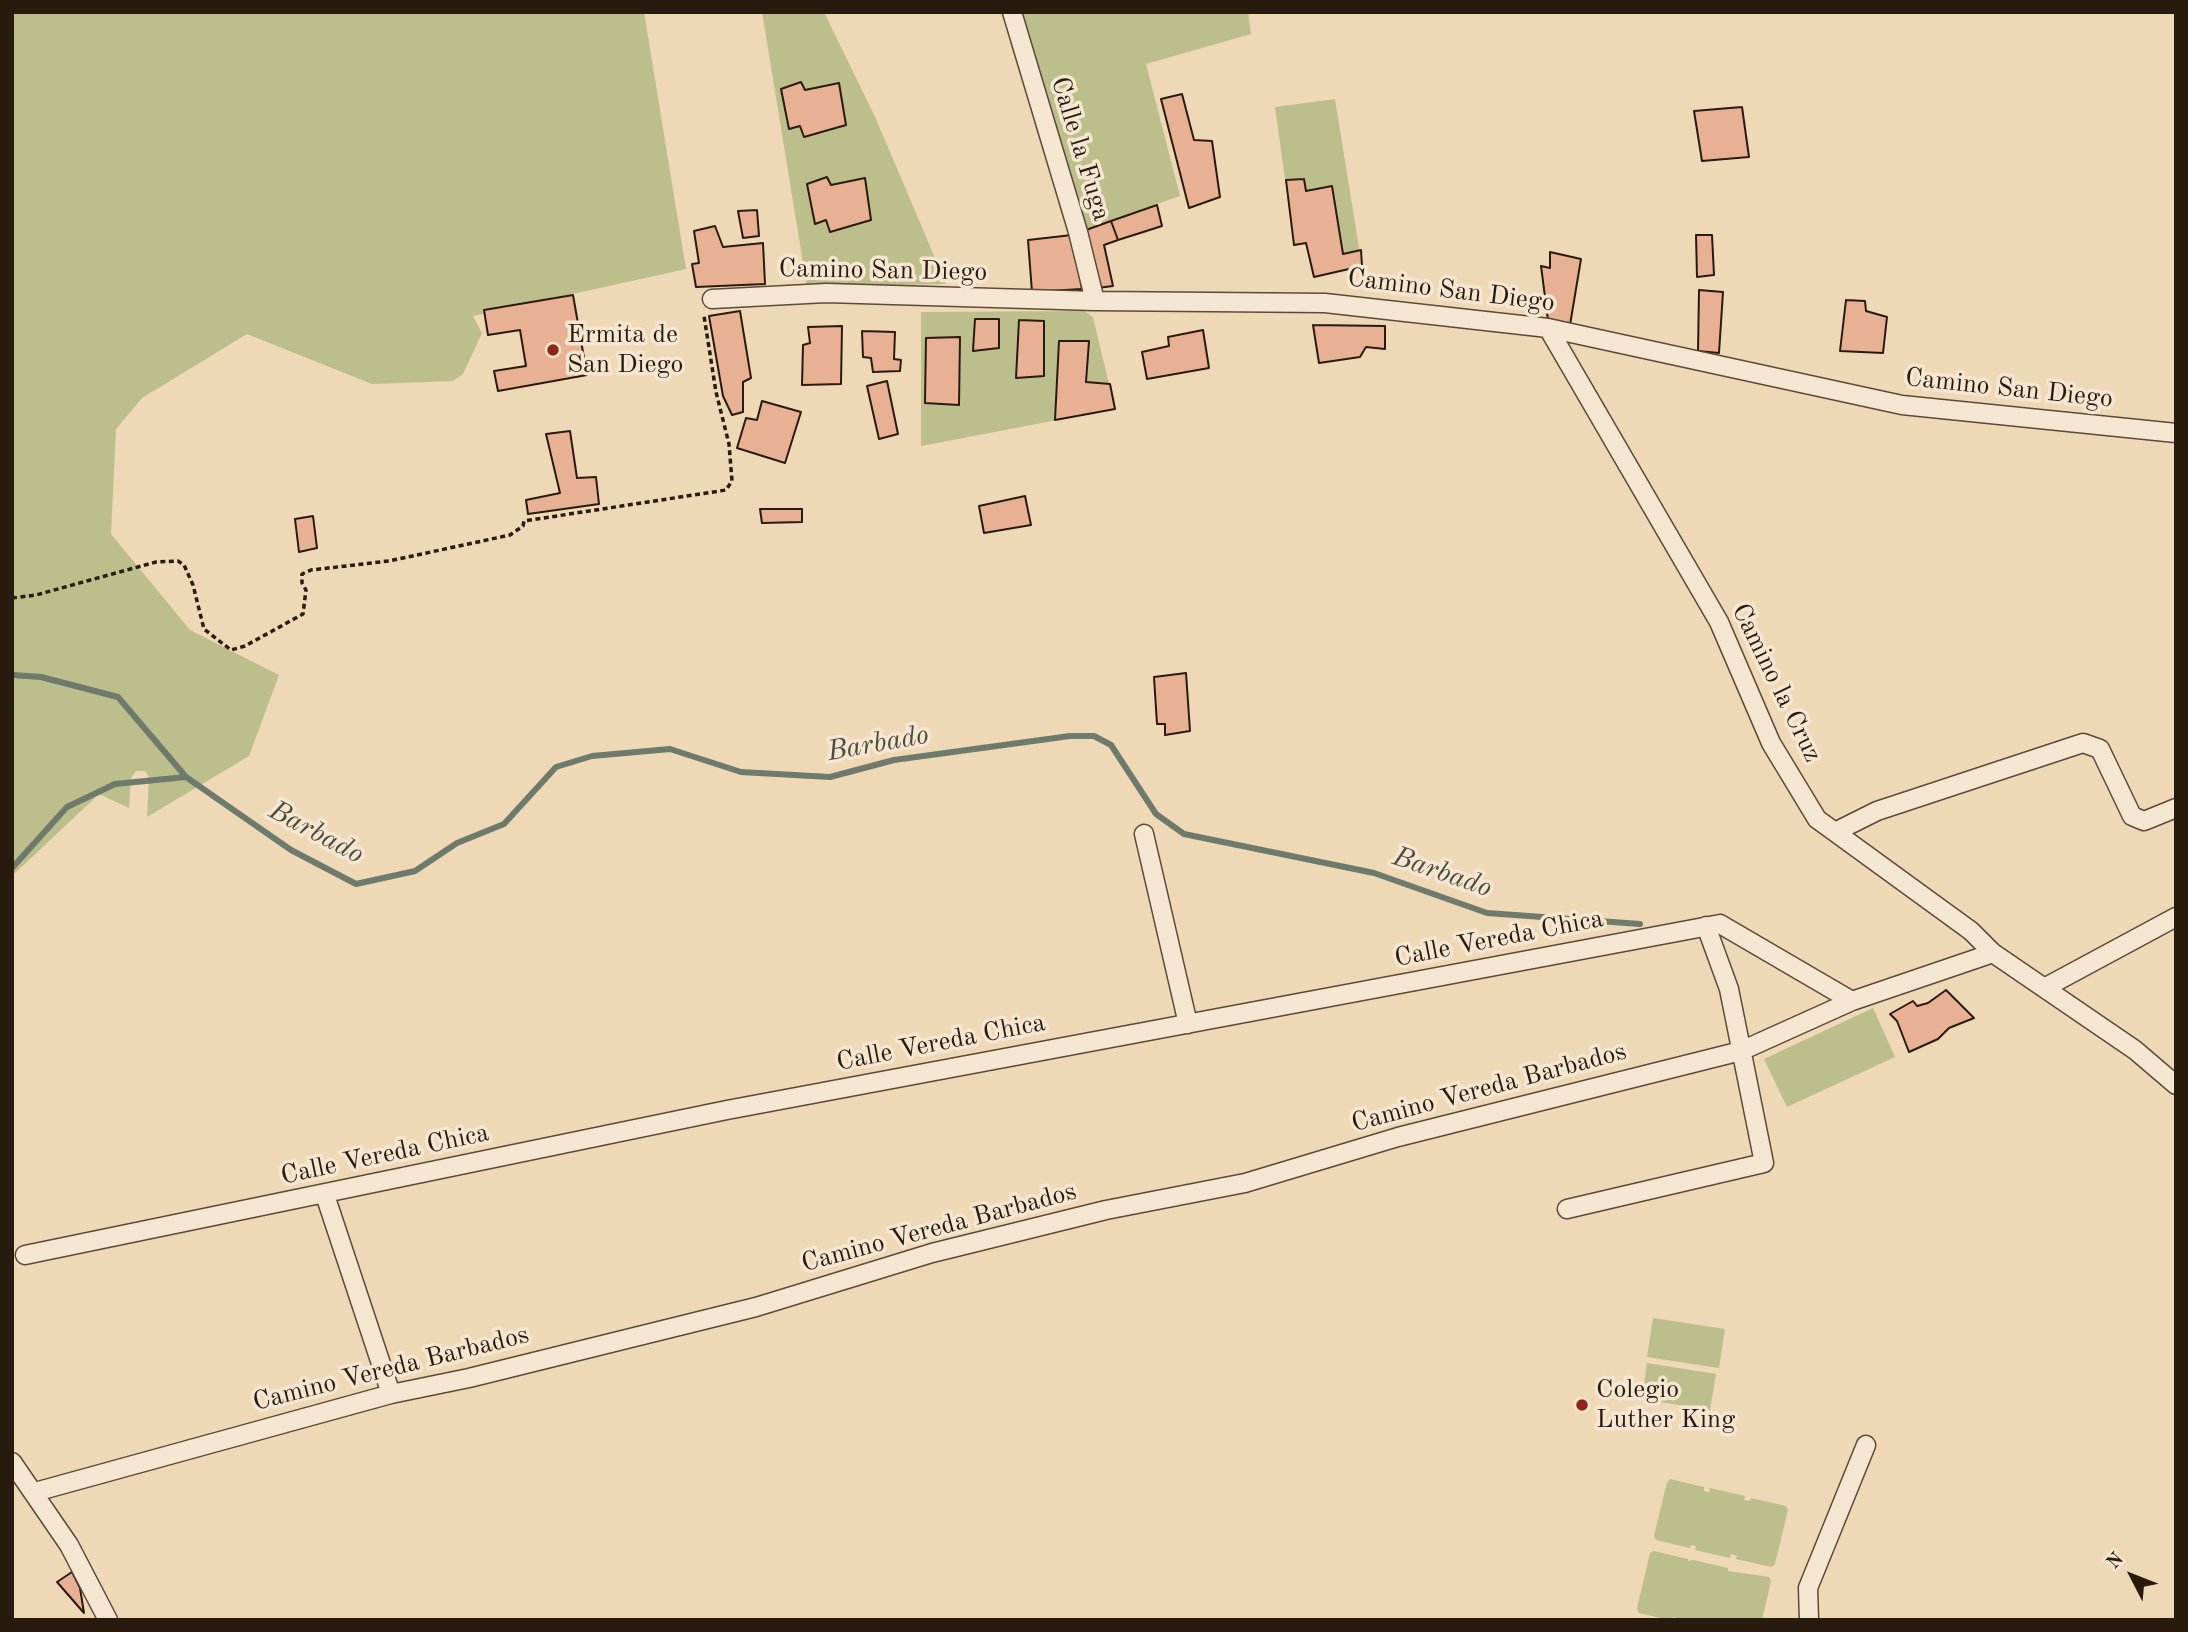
<!DOCTYPE html>
<html>
<head>
<meta charset="utf-8">
<style>
  body { margin:0 }
  #map { position:relative; width:2188px; height:1632px; overflow:hidden; background:#eed8b6; font-family:"Old Standard TT",serif }
  canvas { display:block }
  .frame { position:absolute; inset:0; border:14px solid #291a0e; pointer-events:none }
  .north { position:absolute; left:2097px; top:1541px; width:70px; height:70px; -webkit-text-stroke:5px #f4e6d0; paint-order:stroke; rotate:312deg; font-size:19px; font-weight:700; line-height:28px; text-align:center; color:#291a0e }
  .north::after { content:''; display:block; margin:auto; width:24px; height:32px; background:#291a0e; clip-path:polygon(50% 0,100% 100%,50% 72%,0 100%) }
</style>
</head>
<body>
<div id="map">
<canvas width="2188" height="1632"></canvas>
<div class="frame"></div>
<div class="north">N</div>
</div>
<script>
const context = document.querySelector('canvas').getContext('2d');
context.lineJoin = 'round';
function paint(path, color) { context.fillStyle = color; context.fill(path, 'evenodd'); }
const shape = rows => new Path2D(rows.map(r => 'M' + r).join(''));
function stroke(path, color, width, dash) { context.strokeStyle = color; context.lineWidth = width; context.lineCap = dash ? 'butt' : 'round'; context.setLineDash(dash || []); context.stroke(path); }
function label(font, color, halo, rows, align = 'center') {
  context.font = font + ' "Old Standard TT",serif'; context.lineWidth = 7; context.setLineDash([]); context.textBaseline = 'middle'; context.strokeStyle = halo; context.fillStyle = color; for (const [text, x, y, turn = 0] of rows) {
    context.save(); context.translate(x, y); context.rotate((+turn || 0) * Math.PI / 180); context.textAlign = isNaN(turn) ? turn : align; if (halo) context.strokeText(text, 0, 0); context.fillText(text, 0, 0); context.restore();
  }
}
paint(shape([
  [12,12,644,12,686,269,473,316,482,333,463,374,453,381,372,384,247,334,142,398,116,429,111,534,190,630,279,675,249,756,147,817,149,777,145,771,136,771,131,778,129,808,99,794,12,876],
  [762,12,824,12,876,119,946,284,807,287],
  [1013,12,1248,12,1251,34,1146,64,1180,196,1078,232],
  [1335,99,1362,266,1314,277,1306,243,1294,245,1275,107],
  [1084,311,1093,317,1115,409,921,446,921,312],
  [1873,1008,1895,1057,1787,1107,1764,1059],
  [1653,1318,1725,1329,1719,1368,1647,1357],
  [1647,1363,1716,1374,1710,1410,1642,1399],
  [1670,1479,1704,1487,1704,1491,1709,1492,1710,1488,1745,1496,1744,1500,1750,1501,1751,1498,1786,1506,1788,1510,1775,1564,1771,1567,1736,1559,1737,1556,1731,1554,1730,1558,1695,1550,1696,1546,1691,1545,1690,1548,1656,1540,1654,1536,1667,1482],
  [1654,1551,1688,1559,1688,1561,1693,1560,1728,1568,1728,1571,1769,1577,1771,1581,1762,1620,1679,1620,1674,1617,1669,1620,1639,1613,1637,1608,1650,1553]
]), '#bcbe8b');
stroke(shape([
  [12,675,41,677,118,697,186,777,291,850,356,884,415,871,457,843,504,824,556,767,592,756,670,749,741,772,830,777,894,760,1070,736,1094,736,1111,745,1156,814,1184,834,1374,873,1487,913,1640,924],
  [12,868,67,807,115,784,186,777]
]), '#6d7a6c', 6);
const building = shape([
  [801,82,805,90,839,83,846,125,804,137,800,126,789,129,781,89,801,82],
  [1182,94,1194,140,1212,141,1220,197,1189,208,1161,99,1182,94],
  [1742,107,1749,157,1702,161,1694,111,1742,107],
  [827,177,831,185,865,178,871,220,830,232,826,220,815,224,807,184,827,177],
  [1304,179,1306,191,1332,186,1343,254,1361,250,1362,266,1314,277,1306,243,1294,245,1286,180,1304,179],
  [1157,205,1162,226,1118,240,1111,221,1157,205],
  [757,210,759,236,743,238,738,211,757,210],
  [1111,221,1118,240,1104,245,1113,286,1097,288,1086,230,1111,221],
  [715,226,723,247,763,243,765,284,696,287,692,264,699,263,694,231,715,226],
  [1072,235,1082,289,1032,292,1028,240,1072,235],
  [1696,235,1712,235,1714,275,1697,277,1696,235],
  [1550,252,1581,259,1570,325,1548,320,1541,266,1550,268,1550,252],
  [1699,290,1723,292,1719,353,1698,351,1699,290],
  [573,295,587,375,498,391,494,371,526,366,520,330,488,335,484,310,573,295],
  [1846,300,1865,301,1866,311,1887,317,1883,353,1840,351,1846,300],
  [740,311,751,378,743,382,743,412,732,415,723,396,709,316,740,311],
  [975,319,999,319,999,348,973,351,975,319],
  [1019,320,1044,321,1044,376,1016,378,1019,320],
  [1313,325,1385,326,1385,349,1366,347,1360,357,1319,363,1313,325],
  [842,326,841,384,802,385,803,345,810,343,808,327,842,326],
  [1203,330,1209,368,1147,379,1142,352,1169,346,1168,337,1203,330],
  [862,331,895,332,894,359,901,360,900,371,873,372,871,358,863,357,862,331],
  [960,337,959,405,925,403,926,338,960,337],
  [1059,341,1089,341,1086,382,1110,384,1115,409,1055,420,1059,341],
  [887,381,898,434,879,439,867,386,887,381],
  [762,401,801,412,785,463,737,448,746,418,757,420,762,401],
  [570,431,577,478,596,477,599,504,528,514,526,500,560,493,546,434,570,431],
  [1025,496,1031,525,984,533,979,506,1025,496],
  [760,509,802,509,802,522,762,523,760,509],
  [313,516,317,548,299,552,295,519,313,516],
  [1186,673,1190,731,1165,735,1165,724,1157,724,1154,677,1186,673],
  [1946,990,1974,1018,1949,1028,1938,1039,1909,1052,1897,1021,1890,1014,1913,1001,1917,1006,1928,1003,1946,990],
  [72,1572,80,1588,84,1613,57,1582,72,1572]
]);
paint(building, '#e9b193');
stroke(building, '#291a0e', 2);
const street = shape([
  [1012,12,1078,232,1095,301],
  [712,299,826,293,1095,301,1325,303,1548,328,1902,405,2176,433],
  [1548,328,1719,622,1771,743,1817,819,1971,931,1993,953,2135,1050,2176,1085],
  [1835,832,1877,811,2083,743,2100,749,2132,816,2144,821,2176,808],
  [1144,834,1188,1024],
  [2046,987,2176,917],
  [325,1195,391,1394],
  [1567,1209,1764,1163,1729,989,1706,926],
  [25,1255,727,1110,1720,924,1852,1001],
  [12,1462,69,1545,108,1620],
  [35,1492,391,1394,469,1378,756,1307,932,1253,1106,1210,1245,1183,1398,1137,1741,1051,1852,1001,1993,953],
  [1809,1620,1808,1588,1866,1445]
]);
stroke(street, '#5a4a38', 21);
stroke(shape([
  [12,598,36,595,156,562,178,561,184,565,193,585,204,629,231,650,245,646,303,614,306,590,302,583,302,574,311,570,389,561,510,535,523,526,524,521,726,490,732,481,729,444,716,392,704,316]
]), '#291a0e', 3.5, [5, 3.5]);
stroke(street, '#f4e6d0', 18);
for (const [x, y, r, color] of [
  [553,350,7,"#8f2418"],
  [1582,1405,7,"#8f2418"]
]) { const dot = new Path2D(); dot.arc(x, y, r, 0, 2 * Math.PI); context.fillStyle = color; context.fill(dot); stroke(dot, '#f4e6d0', 2.5); }
label('26px', '#291a0e', '#f4e6d0', [
  ["Calle la Fuga",1080,149,73],
  ["Camino San Diego",883,271,1],
  ["Camino San Diego",1451,291,7],
  ["Camino San Diego",2009,389,6],
  ["Camino la Cruz",1776,683,64],
  ["Calle Vereda Chica",1499,939,-11],
  ["Calle Vereda Chica",941,1043,-11],
  ["Camino Vereda Barbados",1489,1088,-15],
  ["Calle Vereda Chica",385,1155,-12],
  ["Camino Vereda Barbados",939,1228,-15],
  ["Camino Vereda Barbados",391,1369,-14]
]);
label('26px', '#291a0e', '#f4e6d0', [
  ["Ermita de",567,335],
  ["San Diego",567,365],
  ["Colegio",1596,1390],
  ["Luther King",1596,1420]
], 'left');
label('italic 28px', '#4b4a3d', '#f4e6d0', [
  ["Barbado",878,744,-10],
  ["Barbado",316,833,28],
  ["Barbado",1442,873,19]
]);
</script>
</body>
</html>
